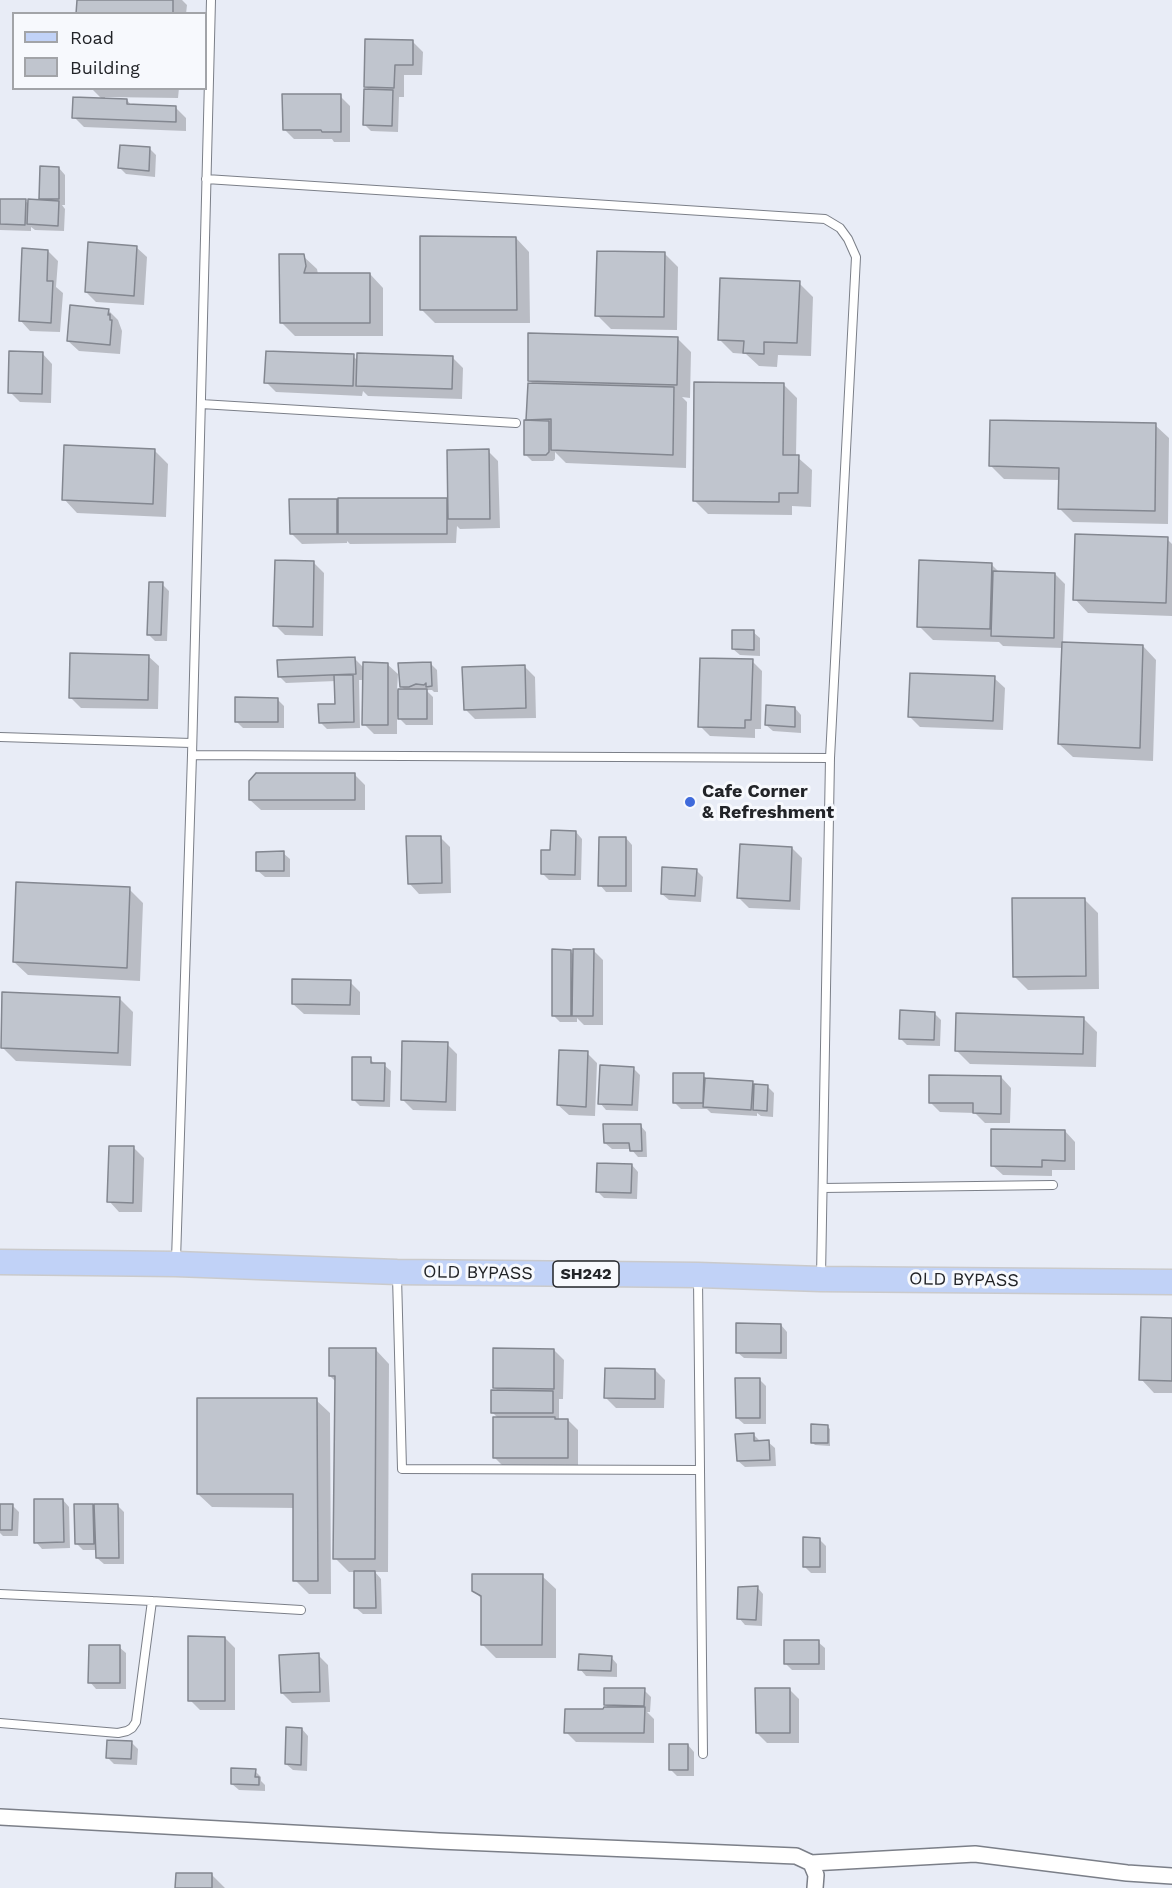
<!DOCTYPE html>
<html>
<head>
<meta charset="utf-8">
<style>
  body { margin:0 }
  #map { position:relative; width:1172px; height:1888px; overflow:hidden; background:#e8ecf6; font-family:"Work Sans",sans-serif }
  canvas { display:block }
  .legend { position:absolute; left:12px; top:12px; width:195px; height:78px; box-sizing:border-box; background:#f7f9fd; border:2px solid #a2a4a8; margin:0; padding:8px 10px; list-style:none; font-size:18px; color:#222428 }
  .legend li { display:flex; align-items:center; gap:12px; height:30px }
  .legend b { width:30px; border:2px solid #a2a4a8 }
</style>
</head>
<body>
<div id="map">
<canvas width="1172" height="1888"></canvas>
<ul class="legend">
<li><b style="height:8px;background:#c1d2f7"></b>Road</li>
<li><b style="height:16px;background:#c0c5ce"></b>Building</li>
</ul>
</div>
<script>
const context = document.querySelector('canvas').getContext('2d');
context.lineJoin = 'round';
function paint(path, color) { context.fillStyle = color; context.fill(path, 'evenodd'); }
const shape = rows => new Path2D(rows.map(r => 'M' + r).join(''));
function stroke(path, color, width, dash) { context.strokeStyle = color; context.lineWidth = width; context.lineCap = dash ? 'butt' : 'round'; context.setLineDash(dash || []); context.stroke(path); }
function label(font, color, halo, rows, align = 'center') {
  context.font = font + ' "Work Sans",sans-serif'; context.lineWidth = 6; context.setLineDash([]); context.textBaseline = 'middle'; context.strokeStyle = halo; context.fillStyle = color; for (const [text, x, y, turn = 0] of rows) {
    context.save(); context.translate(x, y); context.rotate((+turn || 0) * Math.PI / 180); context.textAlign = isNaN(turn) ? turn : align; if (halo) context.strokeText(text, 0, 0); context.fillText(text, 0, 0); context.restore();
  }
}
paint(shape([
  [78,0,182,0,187,5,186,14,78,14],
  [413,42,423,52,422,75,404,75,404,97,399,97,398,132,371,131,364,124,370,91,365,86],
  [91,88,179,88,178,98,105,97,105,99,127,100,132,106,176,108,186,118,186,131,84,127,74,117,102,99],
  [340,96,350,106,350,142,334,142,332,139,294,139,284,129],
  [150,149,156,155,155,177,126,174,120,168],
  [59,168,65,175,65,205,62,205,65,209,64,231,35,230,31,227,31,231,0,230,0,200,25,201,29,204,44,201,41,198],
  [516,238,529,252,530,323,435,323,421,309],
  [136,247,147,257,144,305,96,302,86,292],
  [48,251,58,261,56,287,63,293,60,332,30,331,20,320],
  [665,254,678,267,677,330,611,329,597,315],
  [303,256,317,269,318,274,370,274,383,288,383,336,295,336,281,322],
  [799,283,813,297,811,356,778,355,777,367,759,366,746,354,733,353,719,339],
  [108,310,118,320,122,331,120,354,79,351,68,341],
  [677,338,691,352,690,398,682,397,687,402,686,468,566,463,555,452,555,459,553,461,532,461,525,454,530,422,527,419,533,384,529,380],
  [42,353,52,364,51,403,20,402,10,392],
  [353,356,358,361,453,358,463,368,462,399,368,396,363,391,362,396,276,392,266,382],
  [783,384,797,398,796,456,812,470,811,507,792,506,792,515,708,514,694,500],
  [1155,425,1169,438,1168,524,1073,522,1059,508,1060,480,1004,479,990,465],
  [154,450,168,464,166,517,77,513,64,499],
  [488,451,498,461,500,528,460,529,457,526,456,543,350,544,347,541,347,543,302,544,292,534,336,500,340,504,340,499,450,499],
  [1167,539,1172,544,1172,616,1088,613,1075,599],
  [314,563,324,573,323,636,285,635,275,625],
  [991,564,999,572,1055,574,1065,584,1063,643,1143,646,1156,660,1153,761,1073,757,1059,744,1063,648,1003,646,999,642,933,640,919,626],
  [162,584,169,591,167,641,155,641,148,634],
  [753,632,760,638,760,656,740,655,733,649],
  [148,656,159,666,158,709,81,708,71,698],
  [355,659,364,668,387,664,398,674,397,690,405,690,401,686,430,663,437,670,438,692,434,692,432,690,426,690,433,697,433,725,406,725,397,716,397,734,374,734,364,724,364,680,359,680,360,728,327,729,320,722,336,705,336,681,286,683,279,676],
  [752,661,762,671,761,729,755,729,755,738,710,736,700,726],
  [524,666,535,677,536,718,475,719,465,709],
  [994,678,1005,688,1003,730,920,727,910,717],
  [277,699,284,706,284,728,243,728,236,721],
  [795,708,801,715,801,733,773,731,766,725],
  [355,775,365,785,365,810,261,810,250,800],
  [576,832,582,839,581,880,549,880,542,873,551,852],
  [440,837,450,847,451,893,419,894,409,883],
  [626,838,632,845,632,892,606,892,600,885],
  [792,848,802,858,800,910,749,908,739,898],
  [283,853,290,859,290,877,265,877,258,871],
  [696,870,703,877,701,902,669,900,662,894],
  [129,889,143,903,140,981,28,975,14,962],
  [1084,899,1098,913,1099,989,1028,990,1014,976],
  [593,950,603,960,603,1025,584,1025,577,1018,577,1022,560,1022,554,1016,570,951,574,955],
  [350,982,360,992,360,1015,304,1014,293,1004],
  [119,998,133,1012,131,1066,16,1061,2,1047],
  [934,1013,941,1020,940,1046,907,1045,900,1038],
  [1083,1018,1097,1032,1096,1067,970,1064,956,1050],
  [447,1044,457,1054,456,1111,413,1110,403,1100],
  [587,1053,597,1063,595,1116,569,1115,558,1105],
  [370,1059,376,1065,384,1065,391,1071,390,1107,360,1106,353,1099],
  [633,1068,640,1075,638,1111,606,1110,600,1103],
  [703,1075,708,1080,752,1083,755,1086,768,1087,774,1093,773,1117,761,1116,757,1113,757,1116,711,1113,707,1109,681,1109,674,1102],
  [1001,1077,1011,1088,1010,1123,985,1123,975,1113,940,1112,930,1102],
  [640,1125,646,1132,647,1157,638,1157,631,1149,612,1149,605,1143],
  [1065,1131,1075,1142,1075,1170,1052,1170,1052,1176,1003,1175,992,1165],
  [134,1148,144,1158,142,1212,119,1212,109,1201],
  [632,1165,638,1172,637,1199,604,1198,598,1192],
  [1172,1320,1172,1393,1154,1393,1141,1379],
  [781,1325,787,1332,787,1359,744,1358,737,1352],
  [376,1350,389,1364,388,1572,375,1572,381,1579,382,1614,363,1614,356,1608,356,1572,349,1572,335,1558,336,1382,330,1376],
  [554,1350,564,1360,563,1399,559,1399,559,1420,568,1420,578,1430,578,1468,505,1468,495,1458,498,1418,493,1413,499,1392,495,1388],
  [655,1370,665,1380,664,1408,616,1408,606,1398],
  [759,1379,766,1386,766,1424,744,1424,737,1418],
  [316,1400,330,1413,331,1594,309,1594,295,1580,295,1508,212,1507,198,1494],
  [827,1426,830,1429,830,1446,815,1445,813,1443],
  [753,1434,760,1441,768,1442,775,1448,776,1466,745,1467,738,1461],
  [63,1500,69,1507,70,1548,42,1549,36,1542],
  [0,1505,12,1505,19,1512,18,1536,3,1536,0,1533],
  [92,1505,96,1509,117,1505,124,1512,124,1564,104,1564,97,1558,97,1550,83,1550,77,1544],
  [820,1540,826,1546,826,1573,811,1573,804,1566],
  [542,1576,556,1589,556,1658,496,1658,482,1644,482,1599,473,1590],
  [757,1587,763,1594,762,1626,745,1625,739,1618],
  [225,1638,235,1648,235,1710,200,1710,190,1700],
  [818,1642,825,1648,825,1670,792,1670,786,1664],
  [119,1647,126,1653,126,1689,96,1689,90,1682],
  [318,1655,328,1665,330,1702,292,1703,282,1693],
  [611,1657,617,1664,617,1677,586,1676,580,1669],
  [789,1689,799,1699,799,1743,767,1743,757,1733],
  [644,1690,651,1697,650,1712,647,1712,654,1719,654,1743,576,1742,566,1732,609,1708,605,1705],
  [302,1729,308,1736,307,1771,293,1770,286,1764],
  [132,1743,138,1749,137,1765,114,1764,108,1758],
  [688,1745,694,1752,694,1776,677,1776,670,1769],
  [255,1771,261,1777,261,1781,265,1785,265,1791,239,1790,232,1784],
  [212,1875,225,1888,177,1888]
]), '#0003');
const building = shape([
  [77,0,173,0,173,14,76,14,77,0],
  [365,39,413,40,413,65,395,65,394,88,364,87,365,39],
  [364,89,393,90,392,126,363,125,364,89],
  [282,94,341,94,341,132,322,132,321,130,283,130,282,94],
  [73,97,127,99,127,104,176,106,176,122,72,118,73,97],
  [120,145,150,147,149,171,118,168,120,145],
  [40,166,59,167,59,199,39,199,40,166],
  [0,199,26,199,25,225,0,224,0,199],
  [28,199,59,201,58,226,27,224,28,199],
  [420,236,516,237,517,310,420,310,420,236],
  [88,242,137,246,134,296,85,292,88,242],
  [22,248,48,250,47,281,53,281,51,323,19,321,22,248],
  [597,251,665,252,664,317,595,316,597,251],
  [279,254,304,254,306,266,304,273,370,273,370,323,280,323,279,254],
  [720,278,800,281,797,343,764,342,764,354,743,353,744,341,718,340,720,278],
  [70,305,109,309,108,315,110,314,110,320,112,320,110,345,67,341,70,305],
  [528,333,678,337,677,385,528,381,528,333],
  [9,351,43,352,42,394,8,393,9,351],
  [266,351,354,354,353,386,264,383,266,351],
  [357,353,453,356,452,389,356,386,357,353],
  [694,382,784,383,783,455,799,455,798,493,779,493,779,502,693,501,694,382],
  [528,383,674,387,673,455,551,450,551,419,526,420,528,383],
  [524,420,549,421,549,452,546,455,524,455,524,420],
  [990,420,1156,423,1155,511,1058,509,1059,468,989,466,990,420],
  [64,445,155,449,153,504,62,500,64,445],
  [489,449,490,519,448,519,447,450,489,449],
  [338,498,447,498,447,534,338,534,338,498],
  [289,499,337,499,337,534,290,534,289,499],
  [1075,534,1168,537,1166,603,1073,600,1075,534],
  [275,560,314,561,313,627,273,626,275,560],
  [919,560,992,563,990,629,917,627,919,560],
  [993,571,1055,573,1054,638,991,636,993,571],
  [149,582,163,582,161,635,147,635,149,582],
  [732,630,754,630,754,650,732,649,732,630],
  [1062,642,1143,645,1140,748,1058,744,1062,642],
  [70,653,149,655,148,700,69,698,70,653],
  [355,657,356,674,278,677,277,660,355,657],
  [700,658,753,659,751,720,745,720,745,728,698,727,700,658],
  [363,662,388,663,388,725,362,725,363,662],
  [431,662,432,686,426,687,426,683,424,685,416,684,409,687,400,687,398,663,431,662],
  [525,665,526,708,464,710,462,667,525,665],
  [910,673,995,676,993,721,908,717,910,673],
  [334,675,353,675,354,722,319,723,318,704,335,704,334,675],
  [398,689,427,689,427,719,398,719,398,689],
  [235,697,278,698,278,722,235,722,235,697],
  [766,705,795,707,795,727,765,725,766,705],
  [256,773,355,773,355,800,249,800,249,781,256,773],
  [551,830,576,831,575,875,541,874,541,850,550,850,551,830],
  [406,836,441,836,442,883,408,884,406,836],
  [599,837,626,837,626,886,598,886,599,837],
  [740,844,792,847,790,901,737,898,740,844],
  [284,851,284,871,256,871,256,852,284,851],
  [662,867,697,869,695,896,661,894,662,867],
  [16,882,130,887,127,968,13,962,16,882],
  [1012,898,1085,898,1086,976,1013,977,1012,898],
  [552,949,571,950,571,1016,552,1016,552,949],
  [573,949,594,949,593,1016,572,1016,573,949],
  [292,979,351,980,350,1005,292,1004,292,979],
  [2,992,120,997,118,1053,1,1048,2,992],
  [900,1010,935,1012,934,1040,899,1039,900,1010],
  [956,1013,1084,1017,1083,1054,955,1051,956,1013],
  [402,1041,448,1042,446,1102,401,1100,402,1041],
  [559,1050,588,1051,586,1107,557,1105,559,1050],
  [352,1057,371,1057,371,1063,385,1063,384,1101,352,1100,352,1057],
  [600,1065,634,1067,632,1105,598,1104,600,1065],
  [673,1073,704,1073,703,1103,673,1103,673,1073],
  [929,1075,1001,1076,1001,1114,973,1113,973,1103,929,1103,929,1075],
  [705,1078,753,1081,751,1110,703,1107,705,1078],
  [754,1084,768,1085,767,1111,753,1110,754,1084],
  [603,1124,641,1124,642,1151,630,1151,629,1143,604,1143,603,1124],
  [991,1129,1065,1130,1065,1161,1042,1160,1042,1167,991,1166,991,1129],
  [109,1146,134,1146,133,1203,107,1202,109,1146],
  [597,1163,632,1164,631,1193,596,1192,597,1163],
  [1141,1317,1172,1318,1172,1381,1139,1380,1141,1317],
  [736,1323,781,1324,781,1353,736,1353,736,1323],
  [329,1348,376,1348,375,1559,333,1559,335,1376,329,1376,329,1348],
  [493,1348,554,1349,554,1389,493,1388,493,1348],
  [605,1368,655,1369,655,1399,604,1398,605,1368],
  [735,1378,760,1378,760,1418,736,1418,735,1378],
  [491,1390,553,1391,553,1413,491,1413,491,1390],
  [197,1398,317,1398,318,1581,293,1581,293,1494,197,1494,197,1398],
  [493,1417,555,1417,555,1419,568,1419,568,1458,493,1458,493,1417],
  [811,1424,828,1425,828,1443,811,1443,811,1424],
  [754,1433,754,1441,769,1440,770,1460,737,1461,735,1434,754,1433],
  [34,1499,63,1499,64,1542,34,1543,34,1499],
  [0,1504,13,1504,12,1530,0,1530,0,1504],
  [74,1504,93,1504,94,1544,75,1544,74,1504],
  [94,1504,118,1504,119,1558,96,1558,94,1504],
  [803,1537,820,1538,820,1567,803,1567,803,1537],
  [354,1571,375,1571,376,1608,354,1608,354,1571],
  [472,1574,543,1574,542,1645,481,1645,481,1596,472,1591,472,1574],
  [758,1586,756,1620,737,1619,738,1587,758,1586],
  [188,1636,225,1637,225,1701,188,1701,188,1636],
  [784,1640,819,1640,819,1664,784,1664,784,1640],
  [89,1645,120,1645,120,1683,88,1683,89,1645],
  [319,1653,320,1692,281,1693,279,1655,319,1653],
  [579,1654,612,1656,611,1671,578,1670,579,1654],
  [604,1688,645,1688,644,1706,604,1705,604,1688],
  [755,1688,790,1688,790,1733,756,1733,755,1688],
  [604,1707,645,1707,644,1733,564,1733,565,1709,603,1709,604,1707],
  [286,1727,302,1728,301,1765,285,1764,286,1727],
  [107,1740,132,1741,131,1759,106,1758,107,1740],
  [669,1744,688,1744,688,1770,669,1770,669,1744],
  [231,1768,256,1769,255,1777,259,1777,259,1785,231,1784,231,1768],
  [176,1873,212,1873,212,1888,175,1888,176,1873]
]);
paint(building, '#c0c5ce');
stroke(building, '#838790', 1.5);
const service = shape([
  [206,179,825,219,840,228,848,239,856,257,830,758,821,1277],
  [201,404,516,423],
  [0,737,191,743],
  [192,755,830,758],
  [823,1188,1053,1185],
  [176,1260,192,755,211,0],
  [397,1276,402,1469,699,1470],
  [698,1279,703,1754],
  [0,1594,152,1601,301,1610],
  [0,1723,118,1733,127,1731,132,1728,136,1722,152,1601]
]);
const minor = shape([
  [0,1817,439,1841,796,1856,811,1863,816,1875,815,1888],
  [811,1863,975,1854,1127,1873,1172,1876]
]);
const primary = shape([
  [0,1262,176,1264,397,1272,698,1275,821,1279,1172,1282]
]);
stroke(service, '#7b7f88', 10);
stroke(minor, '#7b7f88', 18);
stroke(primary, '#cacacb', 27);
stroke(service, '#fff', 8);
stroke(minor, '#fff', 15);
stroke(primary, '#c1d2f7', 24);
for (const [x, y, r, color] of [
  [690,802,6,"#3f6adb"]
]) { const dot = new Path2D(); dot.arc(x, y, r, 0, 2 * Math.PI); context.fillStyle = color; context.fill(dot); stroke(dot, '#f7f9fd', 2); }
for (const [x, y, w] of [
  [586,1274,66]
]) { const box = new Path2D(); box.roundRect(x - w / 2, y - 13, w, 26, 4.5); context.fillStyle = '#f7f9fd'; context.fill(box); stroke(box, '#222428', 1.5); }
label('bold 16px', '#222428', null, [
  ["SH242",586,1274]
]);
label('bold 18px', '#222428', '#f7f9fd', [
  ["Cafe Corner",702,792],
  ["& Refreshment",702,813]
], 'left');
label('18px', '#222428', '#f7f9fd', [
  ["OLD BYPASS",478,1273,1],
  ["OLD BYPASS",964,1280,1]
]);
</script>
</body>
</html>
